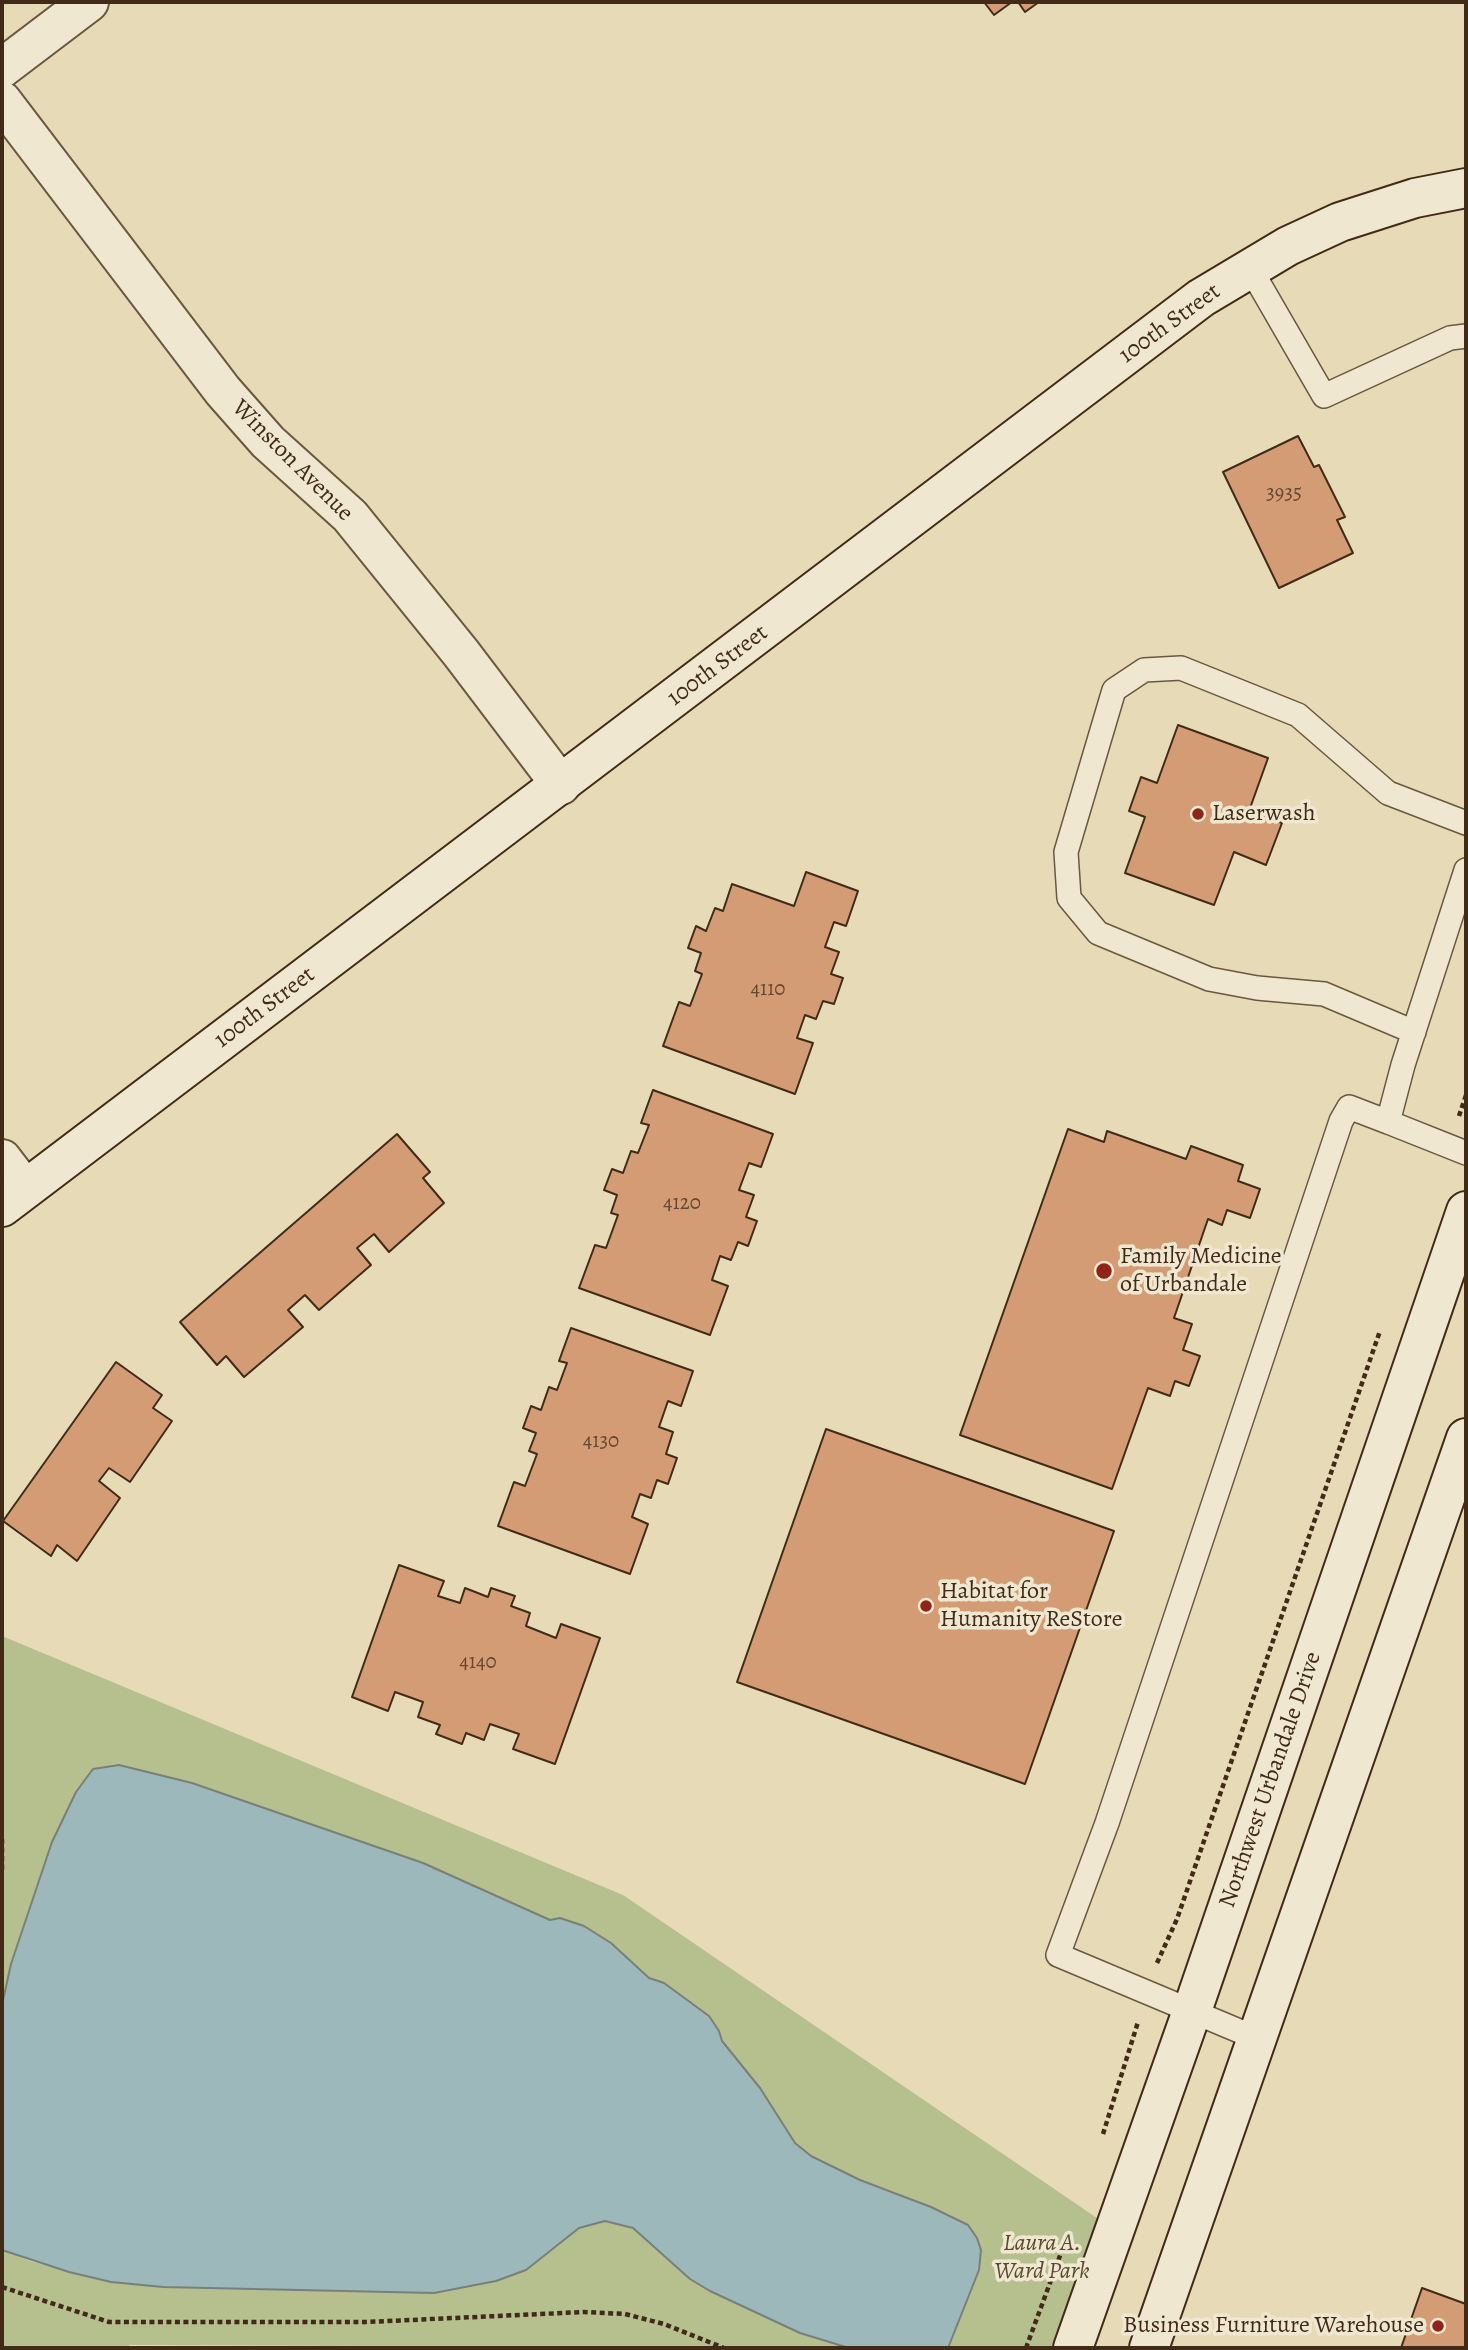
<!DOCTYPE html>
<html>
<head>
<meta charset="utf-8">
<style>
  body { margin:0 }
  #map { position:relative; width:1468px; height:2350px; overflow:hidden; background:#e7dab7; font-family:Alegreya,serif }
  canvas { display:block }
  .frame { position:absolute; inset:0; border:4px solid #412b18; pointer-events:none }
</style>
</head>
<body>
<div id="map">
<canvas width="1468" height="2350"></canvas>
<div class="frame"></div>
</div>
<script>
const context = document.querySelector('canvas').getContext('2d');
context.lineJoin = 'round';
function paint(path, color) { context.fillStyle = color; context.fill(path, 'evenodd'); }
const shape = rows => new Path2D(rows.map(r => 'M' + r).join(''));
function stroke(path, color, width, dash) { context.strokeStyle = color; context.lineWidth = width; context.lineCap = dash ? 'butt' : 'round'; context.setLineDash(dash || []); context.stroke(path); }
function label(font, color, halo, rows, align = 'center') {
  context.font = font + ' Alegreya,serif'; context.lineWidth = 7; context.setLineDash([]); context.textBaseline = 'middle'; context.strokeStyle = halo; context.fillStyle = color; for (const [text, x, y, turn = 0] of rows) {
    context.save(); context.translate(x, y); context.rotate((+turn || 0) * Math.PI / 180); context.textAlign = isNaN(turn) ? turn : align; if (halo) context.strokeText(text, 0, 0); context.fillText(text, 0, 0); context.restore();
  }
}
paint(shape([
  [2,1636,623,1895,1116,2231,1073,2348,948,2348,979,2270,981,2250,977,2238,968,2225,895,2192,860,2180,811,2156,795,2143,760,2088,722,2041,719,2031,709,2016,664,1983,649,1978,598,1934,561,1918,550,1920,423,1863,192,1783,119,1765,52,1842,11,1964,2,2005],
  [605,2221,633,2228,690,2279,710,2291,800,2333,849,2348,129,2345,130,2348,2,2348,2,2250,33,2262,111,2282,163,2287,434,2293,526,2270,579,2228]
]), '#b6bf8e');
const water = shape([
  [119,1765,192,1783,423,1863,550,1920,560,1918,584,1926,611,1943,649,1978,664,1983,709,2016,719,2031,722,2041,760,2088,795,2143,811,2156,860,2180,931,2207,968,2225,977,2238,981,2250,979,2270,948,2348,849,2348,800,2333,710,2291,690,2279,633,2228,605,2221,579,2228,526,2270,496,2281,434,2293,163,2287,111,2282,69,2272,2,2250,2,2005,11,1964,52,1842,76,1792,93,1769,119,1765]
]);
paint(water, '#9cb8ba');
stroke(water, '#788079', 2);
const building = shape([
  [984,2,1012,2,994,15,984,2],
  [1018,2,1039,2,1025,12,1018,2],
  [1298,436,1314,467,1319,465,1345,517,1337,520,1353,553,1279,588,1223,472,1298,436],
  [1178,725,1268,758,1249,811,1282,823,1266,865,1234,852,1214,905,1125,873,1145,817,1129,811,1141,777,1157,783,1178,725],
  [806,872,858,891,846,926,834,922,825,947,839,952,831,974,843,978,834,1004,823,1001,816,1019,805,1015,797,1038,813,1043,795,1094,663,1046,679,1002,690,1006,702,974,695,971,701,953,688,948,696,926,706,931,715,908,723,911,732,884,794,906,806,872],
  [653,1090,773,1134,761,1167,749,1163,739,1190,754,1195,746,1217,757,1221,748,1246,738,1242,731,1260,720,1256,712,1280,728,1286,710,1335,579,1288,595,1245,606,1248,618,1215,611,1213,617,1195,604,1190,612,1169,623,1173,631,1151,638,1153,649,1125,641,1123,653,1090],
  [1068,1129,1104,1142,1107,1131,1186,1159,1191,1146,1243,1165,1238,1181,1260,1189,1250,1218,1227,1210,1222,1225,1208,1219,1174,1318,1192,1324,1183,1350,1200,1356,1189,1386,1175,1381,1170,1396,1148,1388,1112,1489,960,1435,1068,1129],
  [397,1134,430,1172,423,1178,444,1203,389,1252,374,1234,357,1248,371,1265,319,1310,305,1295,288,1310,303,1327,244,1377,226,1356,217,1365,180,1322,397,1134],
  [571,1328,693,1371,681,1406,668,1401,659,1427,673,1432,666,1454,677,1458,668,1484,657,1480,651,1498,640,1494,632,1517,648,1524,630,1574,498,1526,514,1482,525,1486,537,1454,529,1451,536,1433,523,1428,531,1406,541,1410,549,1387,557,1390,567,1363,559,1361,571,1328],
  [116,1362,162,1395,153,1408,172,1421,130,1482,109,1468,99,1481,120,1498,77,1561,57,1545,51,1556,3,1521,116,1362],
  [826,1429,1114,1531,1025,1784,737,1682,826,1429],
  [399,1565,444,1581,438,1596,460,1603,465,1588,488,1597,491,1588,515,1596,511,1606,530,1613,526,1626,556,1638,561,1624,600,1638,555,1764,513,1749,519,1734,490,1724,484,1740,466,1733,462,1744,436,1734,440,1725,418,1717,423,1702,395,1692,388,1711,352,1697,399,1565],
  [1422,2288,1466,2304,1466,2348,1401,2348,1422,2288]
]);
paint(building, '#d49c74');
stroke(building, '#412b18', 2);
const lane = shape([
  [1250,268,1324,396,1450,338,1466,336],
  [1414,1032,1324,994,1257,988,1209,979,1098,933,1069,898,1066,852,1114,690,1144,670,1181,668,1298,715,1388,793,1466,823],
  [1388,1122,1466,1153],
  [1256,2038,1058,1955,1107,1823,1341,1121,1349,1107,1388,1122,1403,1065,1466,870]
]);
const street = shape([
  [2,68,89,2],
  [2,101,223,391,268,442,350,516,461,653,561,785],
  [2,1159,25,1189]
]);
const secondary = shape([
  [2,1207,1201,298,1288,246,1340,222,1415,198,1466,188],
  [1073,2348,1192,2011,1466,1211],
  [1149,2348,1466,1438]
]);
stroke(lane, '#6a5740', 26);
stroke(street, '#6a5740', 42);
stroke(secondary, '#412b18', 42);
stroke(shape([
  [1459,1116,1466,1095],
  [2,1839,2,1871],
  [1157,1963,1177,1919,1380,1331],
  [1103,2134,1138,2022],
  [2,2287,109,2322,367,2322,584,2312,625,2314,664,2324,724,2348],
  [1026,2348,1068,2234]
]), '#412b18', 4.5, [5, 3.5]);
stroke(lane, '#efe7d0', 23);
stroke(street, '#efe7d0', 38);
stroke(secondary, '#efe7d0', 38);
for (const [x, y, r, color] of [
  [1198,814,7,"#8f2418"],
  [1104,1271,9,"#8f2418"],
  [926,1606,7,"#8f2418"],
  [1438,2326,7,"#8f2418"]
]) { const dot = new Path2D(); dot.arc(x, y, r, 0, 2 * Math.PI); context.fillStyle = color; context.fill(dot); stroke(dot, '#efe7d0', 2.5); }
label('21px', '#66472f', null, [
  ["3935",1284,494],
  ["4110",768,990],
  ["4120",682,1204],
  ["4130",601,1442],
  ["4140",478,1663]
]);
label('24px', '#412b18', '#efe7d0', [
  ["100th Street",1170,324,-36],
  ["Winston Avenue",292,461,45],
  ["100th Street",718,666,-37],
  ["100th Street",265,1008,-37],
  ["Northwest Urbandale Drive",1271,1780,-71]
]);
label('24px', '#412b18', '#efe7d0', [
  ["Laserwash",1212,814],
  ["Family Medicine",1120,1257],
  ["of Urbandale",1120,1285],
  ["Habitat for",940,1592],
  ["Humanity ReStore",940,1620],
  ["Business Furniture Warehouse",1424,2326,"right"]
], 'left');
label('italic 24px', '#584930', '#efe7d0', [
  ["Laura A.",1042,2244],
  ["Ward Park",1042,2272]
]);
</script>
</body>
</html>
